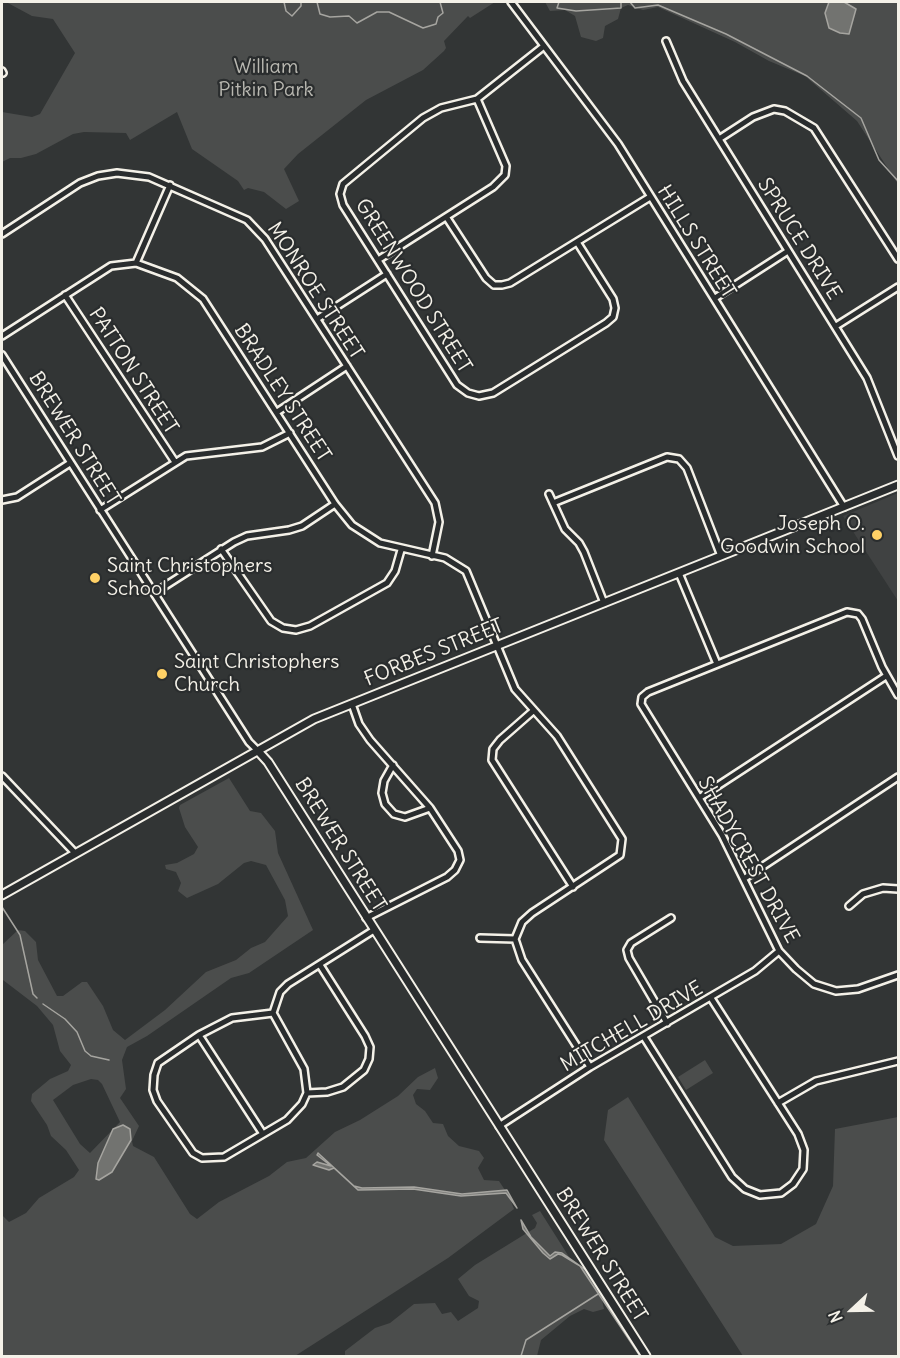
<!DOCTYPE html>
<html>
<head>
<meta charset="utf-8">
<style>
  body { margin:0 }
  #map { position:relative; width:900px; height:1358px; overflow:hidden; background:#323535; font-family:Delius,sans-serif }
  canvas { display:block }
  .frame { position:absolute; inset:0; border:3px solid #f4f1e8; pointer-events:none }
  .north { position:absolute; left:822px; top:1280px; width:60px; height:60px; -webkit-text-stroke:4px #2a2d2e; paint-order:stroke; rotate:248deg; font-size:16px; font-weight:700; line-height:24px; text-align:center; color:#f4f1e8 }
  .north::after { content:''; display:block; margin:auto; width:21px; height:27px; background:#f4f1e8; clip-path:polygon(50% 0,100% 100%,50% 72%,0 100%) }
</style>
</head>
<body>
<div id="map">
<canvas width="900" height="1358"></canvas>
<div class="frame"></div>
<div class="north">N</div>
</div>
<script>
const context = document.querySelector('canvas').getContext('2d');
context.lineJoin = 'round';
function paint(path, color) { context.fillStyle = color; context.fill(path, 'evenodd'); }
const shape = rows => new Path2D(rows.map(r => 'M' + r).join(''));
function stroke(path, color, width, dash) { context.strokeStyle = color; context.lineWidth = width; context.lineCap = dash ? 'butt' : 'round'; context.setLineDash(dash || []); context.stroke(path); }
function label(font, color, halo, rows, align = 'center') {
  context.font = font + ' Delius,sans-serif'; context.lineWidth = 4.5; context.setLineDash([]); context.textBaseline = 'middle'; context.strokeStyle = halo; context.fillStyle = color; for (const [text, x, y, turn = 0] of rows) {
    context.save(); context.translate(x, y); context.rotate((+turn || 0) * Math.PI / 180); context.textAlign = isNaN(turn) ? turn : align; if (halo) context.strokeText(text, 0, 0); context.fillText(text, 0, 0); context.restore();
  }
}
paint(shape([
  [898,493,898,601,843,516]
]), '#404242');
paint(shape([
  [6,2,495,2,470,18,468,16,444,41,446,48,444,51,423,70,366,100,298,154,284,169,299,201,286,209,264,192,248,188,244,190,238,181,192,149,177,112,130,140,126,133,84,132,73,134,36,154,21,158,10,158,2,162,2,112,32,117,40,114,75,53,53,19,32,16],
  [545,2,898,2,898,184,857,121,805,76,769,61,735,42,658,7,643,10,628,5,621,8,618,19,605,26,603,38,596,41,581,37,575,16,565,10,550,11],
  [229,778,250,811,261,813,275,831,278,853,313,930,249,973,231,978,147,1036,127,1047,122,1060,126,1089,120,1098,139,1126,132,1141,133,1146,154,1157,190,1214,197,1219,219,1202,269,1176,287,1162,306,1158,335,1132,360,1120,398,1096,418,1077,435,1068,438,1078,430,1090,417,1089,413,1095,416,1104,425,1111,433,1123,443,1124,448,1136,459,1146,479,1151,484,1158,478,1168,484,1180,499,1181,509,1196,514,1209,448,1258,295,1356,2,1356,2,1215,9,1222,26,1213,39,1198,74,1177,79,1170,66,1150,51,1136,47,1125,31,1101,32,1094,50,1079,68,1071,71,1065,60,1051,53,1025,37,1006,3,980,2,945,18,930,25,931,36,942,38,960,57,996,63,996,82,982,87,982,103,1006,113,1030,125,1040,165,1010,206,972,236,960,251,948,265,942,288,916,285,900,266,865,251,861,244,863,218,884,187,898,178,891,181,883,176,872,166,869,165,865,177,863,194,854,198,847,185,827,179,808,180,805],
  [91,1079,98,1080,102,1084,120,1122,90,1153,80,1144,53,1100,73,1085],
  [705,1060,713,1073,686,1090,678,1077],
  [628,1097,715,1237,733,1246,781,1244,816,1224,833,1186,835,1129,898,1117,898,1356,743,1356,604,1140,608,1110],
  [540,1211,571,1260,584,1271,602,1300,604,1309,593,1312,584,1309,570,1316,541,1340,537,1356,345,1356,345,1351,375,1328,390,1323,414,1304,435,1303,442,1314,451,1312,458,1321,478,1308,479,1301,469,1296,458,1279,475,1265,535,1228,537,1223,532,1215]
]), '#4b4d4c');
const water = shape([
  [829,2,844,2,856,9,849,34,840,33,829,28,825,13,829,2],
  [123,1125,130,1129,131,1140,112,1172,99,1180,96,1179,98,1163,113,1129,123,1125],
  [318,1153,354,1186,362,1188,414,1187,462,1194,507,1190,517,1208,506,1193,461,1196,413,1189,358,1190,334,1168,329,1170,313,1165,317,1162,331,1166,317,1155,318,1153],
  [521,1220,531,1237,550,1256,555,1252,562,1253,586,1270,640,1356,580,1266,562,1255,558,1254,550,1259,543,1253,523,1229,521,1220]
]);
paint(water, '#727370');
stroke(water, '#a6a5a0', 1.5);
stroke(shape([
  [284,2,286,11,292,16,301,6,301,2],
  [317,2,320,14,330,17,349,16,357,23,377,12,389,12,423,28,436,24,438,17,443,13,440,2],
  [559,2,557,8,576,11,621,8,621,2,627,2],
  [630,2,635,8,658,5,726,34,807,76,861,118,879,160,898,181],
  [2,907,20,935,33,994,37,998],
  [43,1004,65,1019,77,1032,85,1051,91,1056,109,1060],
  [521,1356,526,1340,598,1294]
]), '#a6a5a0', 1.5);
const minor = shape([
  [511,2,618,144,844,507],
  [666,41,683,81,867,378,898,456],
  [544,46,477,99,441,108,423,118,343,184,340,194,343,205,457,385,468,393,479,396,493,393,606,323,613,317,615,308,613,299,577,242],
  [2,71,3,73],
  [719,139,753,117,774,109,785,111,814,128,898,259],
  [447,218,486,278,494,285,502,285,510,283,650,197],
  [2,234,80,183,98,176,117,173,149,177,247,220,265,239,435,503,439,522,432,556],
  [378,260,493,187,505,175,506,166,477,99],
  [136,263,170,185],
  [65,295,175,462],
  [715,298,788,251],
  [317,319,387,274],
  [836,326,898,287],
  [2,336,111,266,136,263,177,278,203,299,335,504,352,525,380,543,445,558,466,571,515,689,557,736,622,839,620,855,532,913,522,922,515,939],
  [2,355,249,742,258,751],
  [277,412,347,366],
  [549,494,565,529,579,543,584,552,604,603],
  [2,500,17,497,70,463],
  [553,503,667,457,679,459,687,468,721,556],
  [100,510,186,456,262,447,290,433],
  [221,549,271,621,283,628,296,630,310,626,387,583,395,571,401,550],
  [679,573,717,664],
  [154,593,234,542,247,536,289,530,302,526,335,504],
  [898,695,882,667,862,619,858,614,847,612,648,692,642,697,641,704,722,835,779,951,796,969,814,984,836,991,858,989,898,975],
  [352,704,359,724,370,740,430,808,458,851,460,860,455,870,447,877,366,918],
  [533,711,500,740,493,749,492,760,573,887],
  [393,765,384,781,382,793,385,804,394,814,405,817,430,808],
  [2,776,75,853],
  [699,798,886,676],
  [745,878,898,777],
  [849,906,863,894,883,888,898,889],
  [480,938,515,939,522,960,590,1067],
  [273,1013,304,1069,307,1093,302,1104,287,1120,224,1157,202,1158,193,1153,157,1101,153,1090,154,1075,158,1063,199,1035,232,1018,273,1013,280,992,288,984,374,930],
  [667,1023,629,958,627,950,631,943,671,918],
  [199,1035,263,1134],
  [644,1037,732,1177,745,1189,760,1195,781,1193,793,1184,803,1169,804,1150,798,1134,711,998],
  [307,1093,327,1092,343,1087,364,1070,369,1059,370,1047,365,1036,320,965],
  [778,1103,816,1081,898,1061],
  [499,1126,590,1067,755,971,779,951]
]);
const major = shape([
  [258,751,268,762,646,1356],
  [2,895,314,719,898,485]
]);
stroke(minor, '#f4f1e8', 10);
stroke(major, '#f4f1e8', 11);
stroke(minor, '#2a2d2e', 5);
stroke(major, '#2a2d2e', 7);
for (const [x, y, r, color] of [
  [877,535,6,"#ffd166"],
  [95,578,6,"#ffd166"],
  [162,674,6,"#ffd166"]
]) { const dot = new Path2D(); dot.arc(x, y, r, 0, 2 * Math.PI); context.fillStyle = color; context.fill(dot); stroke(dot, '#2a2d2e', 2); }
label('20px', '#b9b8b1', '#2a2d2e', [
  ["William",266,67],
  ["Pitkin Park",266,90]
]);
label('20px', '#f4f1e8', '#2a2d2e', [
  ["SPRUCE DRIVE",799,239,58],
  ["HILLS STREET",696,242,58],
  ["GREENWOOD STREET",413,286,58],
  ["MONROE STREET",315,291,57],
  ["PATTON STREET",133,371,57],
  ["BRADLEY STREET",282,393,57],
  ["BREWER STREET",74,439,58],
  ["FORBES STREET",434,653,-22],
  ["BREWER STREET",340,845,58],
  ["SHADYCREST DRIVE",748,860,61],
  ["MITCHELL DRIVE",632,1027,-30],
  ["BREWER STREET",601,1255,58]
]);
label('20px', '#f4f1e8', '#2a2d2e', [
  ["Joseph O.",865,524,"right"],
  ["Goodwin School",865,547,"right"],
  ["Saint Christophers",107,566],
  ["School",107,589],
  ["Saint Christophers",174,662],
  ["Church",174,685]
], 'left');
</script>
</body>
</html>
